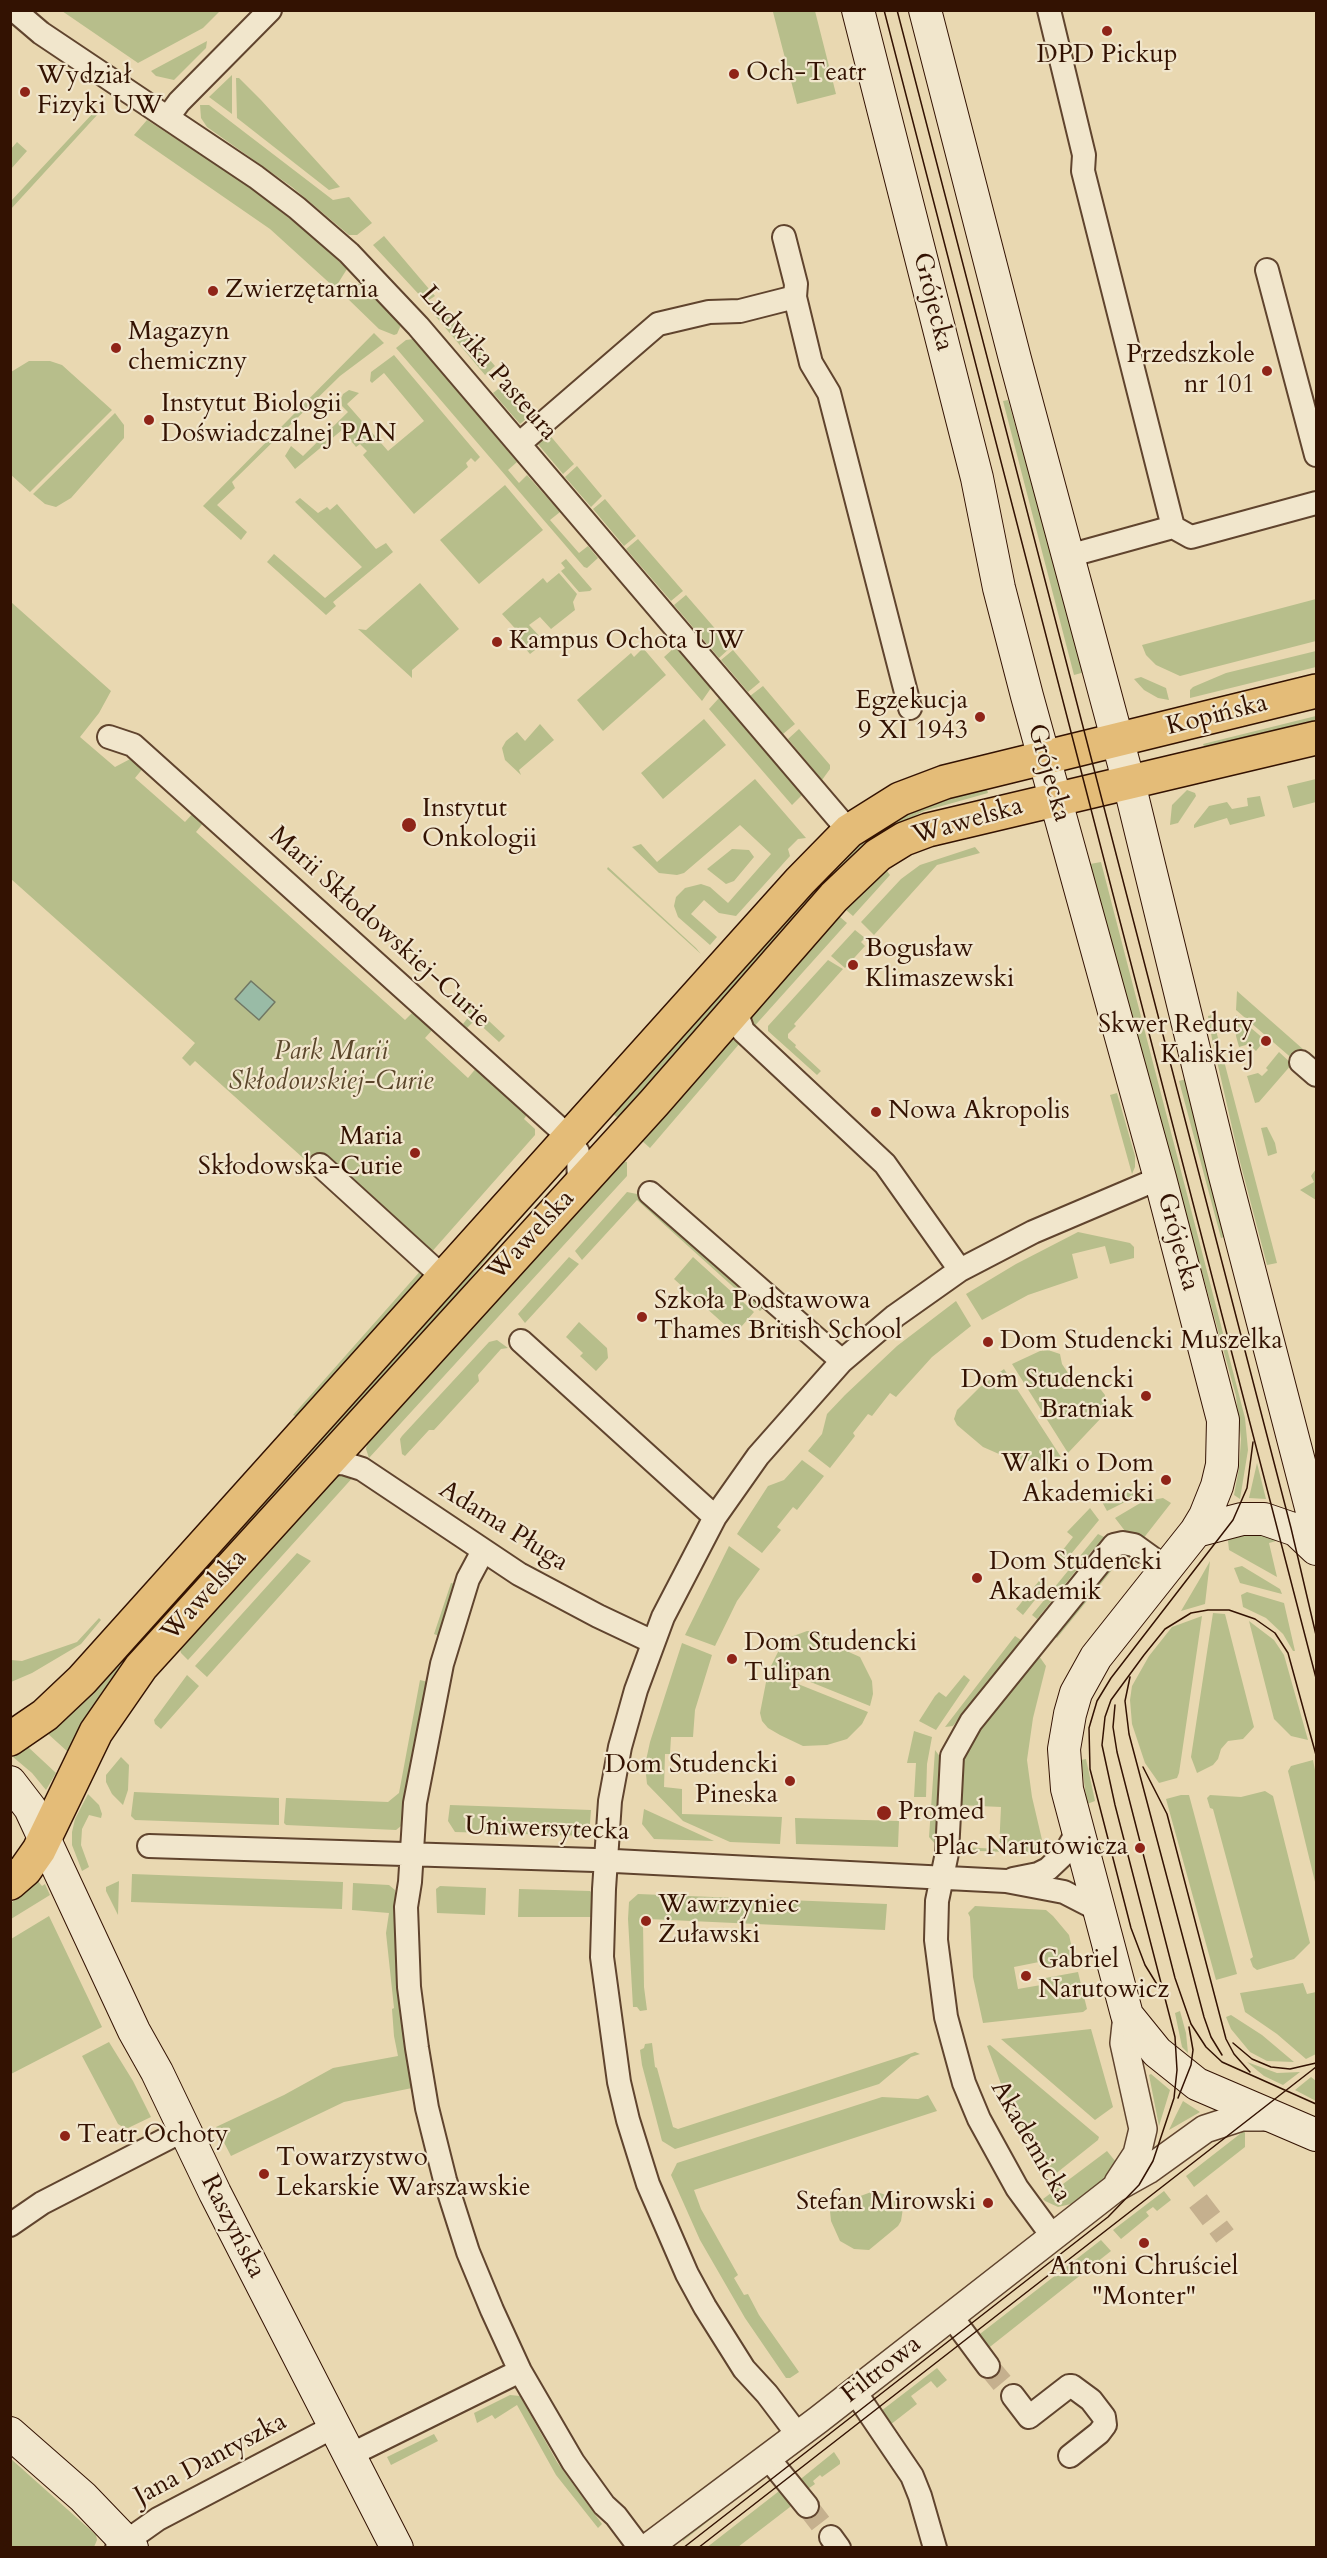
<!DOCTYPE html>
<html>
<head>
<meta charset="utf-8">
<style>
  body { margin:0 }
  #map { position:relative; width:1327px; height:2558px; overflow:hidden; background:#e9d8b1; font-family:Cardo,serif }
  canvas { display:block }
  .frame { position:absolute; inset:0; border:12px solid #331202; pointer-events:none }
</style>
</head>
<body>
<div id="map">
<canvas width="1327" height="2558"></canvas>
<div class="frame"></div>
</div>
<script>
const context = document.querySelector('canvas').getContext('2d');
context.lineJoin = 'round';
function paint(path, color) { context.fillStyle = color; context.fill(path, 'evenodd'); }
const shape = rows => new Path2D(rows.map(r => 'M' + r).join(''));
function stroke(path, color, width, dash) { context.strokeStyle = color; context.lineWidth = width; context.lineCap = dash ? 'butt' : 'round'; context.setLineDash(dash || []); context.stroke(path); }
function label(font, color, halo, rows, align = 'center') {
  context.font = font + ' Cardo,serif'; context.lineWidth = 4.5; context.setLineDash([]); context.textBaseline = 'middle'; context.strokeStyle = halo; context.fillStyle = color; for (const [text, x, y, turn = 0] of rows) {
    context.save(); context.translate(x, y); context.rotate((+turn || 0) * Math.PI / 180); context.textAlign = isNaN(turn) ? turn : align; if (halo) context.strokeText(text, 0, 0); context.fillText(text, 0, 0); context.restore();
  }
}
paint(shape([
  [217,10,219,12,203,28,138,63,62,11],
  [779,10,815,11,836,94,797,104,773,12],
  [207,41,206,48,174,80,156,76,151,71],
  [232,75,232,114,209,97],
  [236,78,239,78,261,100,340,187,329,190,237,118],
  [200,105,209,105,333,200,349,197,372,223,357,235,349,235,292,187,207,127,201,118],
  [94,112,98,114,11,209,11,201],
  [147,120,246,184,314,238,347,269,335,288,270,229,134,135],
  [17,142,27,151,11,169,11,149],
  [384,236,435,296,426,302,373,245],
  [358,284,362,284,401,325,397,334,394,335,379,329,347,298],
  [442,304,495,366,485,375,432,312],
  [374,333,384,343,340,376,232,482,235,488,217,505,247,532,241,540,203,506],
  [413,339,517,462,508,470,519,483,527,475,560,512,550,520,579,553,588,546,598,558,587,568,584,567,396,348,406,340],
  [394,355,480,457,475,462,471,458,466,463,468,467,414,514,363,455,367,451,360,444,356,447,342,430,295,469,285,456,291,446,303,456,348,412,342,406,341,399,343,394,349,390,359,393,347,404,388,451,424,421,384,373,372,383,370,381,371,372],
  [29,361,50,361,62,365,112,410,30,492,10,474,11,372],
  [506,383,532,414,520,424,493,393],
  [1008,400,1085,672,1074,675,1003,401],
  [115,413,124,425,124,438,71,498,56,507,45,504,33,494],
  [548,433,574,464,563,474,537,443],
  [577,466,602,496,591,507,565,477],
  [505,485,543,530,479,584,440,540],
  [300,498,318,513,327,507,330,510,337,504,376,549,386,543,393,552,333,602,336,606,326,615,267,562,274,554,325,598,362,567,295,502],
  [605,499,636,536,624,546,593,509],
  [638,539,683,591,671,601,626,549],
  [566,559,592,589,590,591,579,592,561,571,565,568,561,563],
  [559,573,577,594,573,602,575,610,551,629,540,617,529,625,545,642,530,654,517,639,521,635,502,614,543,578,547,583],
  [420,583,459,629,412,670,412,678,358,629,366,630],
  [686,595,731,647,719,658,674,605],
  [1316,599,1316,641,1180,676,1156,665,1146,655,1142,645],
  [11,602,111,691,99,713,80,737,115,767,132,758,144,767,135,778,185,822,194,812,204,822,196,832,405,1020,414,1011,434,1028,425,1038,468,1078,477,1067,528,1113,524,1119,535,1129,535,1135,429,1255,312,1166,195,1061,190,1066,182,1058,195,1043,11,879],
  [643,648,666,675,603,731,577,700,631,653,634,657],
  [674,648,676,648,711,688,702,701,664,657],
  [733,650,760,682,748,692,721,660],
  [1316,651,1316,667,1190,698,1190,690,1193,687,1226,673],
  [1141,677,1166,688,1169,700,1158,698,1144,690,1134,679],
  [763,686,795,724,783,734,750,696],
  [719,698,802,795,792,805,709,709],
  [1316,716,1316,722,1205,749,1203,744],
  [704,719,726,745,663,799,641,773],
  [540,724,554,740,519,770,521,775,505,760,502,748,506,741,517,732,525,741],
  [799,729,830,765,830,769,822,780,788,739],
  [755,779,806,838,798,839,788,849,790,856,736,916,719,913,704,900,691,914,717,937,710,945,678,917,674,906,676,897,685,888,701,884,710,887,728,903,771,854,740,825,684,873,677,875,659,873,632,847,641,844,657,862],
  [1316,779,1316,802,1293,808,1287,786],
  [986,786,988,793,924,811,889,829,620,1120,612,1113,831,869,857,844,886,823,930,802],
  [1187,790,1195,793,1196,796,1178,823,1170,825,1172,805],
  [1260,796,1265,816,1230,825,1227,818,1194,828,1194,825,1209,806,1227,802,1232,809,1248,806,1247,798],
  [975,847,980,853,937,865,874,935,861,922,901,879,920,865],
  [732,849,749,850,754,857,734,881,726,884,707,869],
  [1101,862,1245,1418,1248,1450,1240,1499,1234,1495,1239,1468,1241,1439,1236,1396,1090,864],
  [608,867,696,948,701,954,607,869],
  [887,871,890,875,853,916,846,910,846,906],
  [836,917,840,917,847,923,751,1030,748,1018],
  [855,930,865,938,861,942,865,946,845,968,831,956],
  [828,960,843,969,794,1024,796,1026,788,1034,788,1038,796,1045,795,1047,821,1071,817,1075,768,1031,768,1026],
  [457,991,505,1036,499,1042,475,1020,467,1028,463,1024,470,1015,451,998],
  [1237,991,1304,1050,1295,1061,1236,1010],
  [1212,1015,1218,1038,1277,1263,1267,1265,1239,1158,1212,1039,1208,1016],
  [1236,1015,1265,1040,1256,1051,1249,1044,1239,1047,1236,1036],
  [731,1039,740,1043,650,1148,641,1140],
  [1279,1052,1292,1064,1259,1102,1255,1103,1247,1076,1258,1073,1262,1076,1268,1070,1266,1068],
  [1186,1079,1224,1237,1221,1238,1179,1081],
  [1117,1093,1135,1156,1135,1167,1132,1174,1110,1095],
  [1267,1127,1275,1143,1277,1153,1268,1156,1261,1128],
  [622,1161,627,1162,627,1176,369,1458,366,1449,368,1439],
  [567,1163,569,1165,507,1234,443,1311,121,1670,95,1704,68,1752,47,1733],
  [1316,1169,1316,1200,1300,1190,1314,1182,1311,1176],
  [627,1192,637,1194,763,1308,760,1311,637,1200,582,1260,575,1251],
  [1078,1232,1130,1243,1134,1247,1134,1258,1110,1264,1105,1246,1072,1254,1078,1278,1028,1295,982,1320,966,1294,1016,1264],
  [569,1257,579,1264,525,1323,518,1314],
  [693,1257,754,1312,735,1334,674,1279],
  [423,1268,426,1273,297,1417,293,1415],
  [956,1301,971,1326,932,1357,896,1397,890,1393,872,1416,868,1414,853,1433,855,1436,830,1468,808,1451,822,1434,827,1414,845,1395,897,1346],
  [579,1322,607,1348,608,1358,596,1371,580,1356,583,1353,566,1337],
  [497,1340,508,1348,501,1349,478,1375,479,1381,434,1430,429,1430,405,1456,402,1454,400,1439,402,1436,489,1342],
  [1048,1350,1060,1354,1062,1364,1074,1382,1081,1386,1098,1386,1105,1395,1102,1417,1068,1453,1012,1364,1040,1351],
  [1004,1369,1061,1457,1057,1461,1047,1464,1036,1463,999,1454,983,1447,957,1425,954,1419,957,1410,980,1387],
  [802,1460,824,1476,797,1510,793,1507,777,1527,781,1530,762,1553,737,1534,768,1486,784,1480],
  [1257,1463,1266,1499,1249,1498],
  [341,1473,355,1475,188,1660,181,1653,180,1649,191,1635,337,1475],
  [1133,1489,1135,1497,1107,1511,1101,1500],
  [1163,1498,1171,1503,1139,1544,1125,1531,1115,1518,1142,1502],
  [1090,1508,1099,1520,1062,1565,1055,1560,1073,1537,1067,1532],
  [1237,1527,1274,1530,1276,1541,1269,1543,1277,1577,1229,1550,1228,1541],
  [1098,1534,1106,1538,1091,1552,1037,1619,1032,1615],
  [729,1546,760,1569,737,1601,715,1646,685,1635],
  [297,1553,311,1561,207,1677,195,1666],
  [1125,1554,1057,1638,1054,1635,1111,1557],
  [1210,1561,1205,1604,1181,1611,1201,1577],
  [1242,1566,1280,1589,1282,1594,1240,1583,1234,1568],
  [1039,1581,1046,1586,1023,1615,1016,1609],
  [451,1583,456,1584,439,1636,434,1634],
  [1247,1592,1284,1603,1295,1651,1293,1651,1283,1634,1266,1618,1243,1607,1241,1595],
  [1213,1613,1225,1614,1254,1727,1243,1739,1228,1741,1221,1749,1218,1759,1213,1765,1197,1773,1191,1757],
  [1202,1616,1179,1773,1177,1778,1159,1783,1145,1763,1132,1724,1130,1700,1132,1686,1149,1656,1172,1627],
  [99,1618,101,1620,81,1644,32,1673,11,1682,11,1660,22,1661,77,1642],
  [1249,1621,1274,1640,1284,1655,1308,1740,1291,1736,1274,1719],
  [807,1631,817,1632,842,1649,860,1657,872,1681,873,1694,870,1706,771,1666,780,1648,788,1638],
  [1015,1636,1021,1640,953,1726,945,1727],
  [682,1643,712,1655,695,1710,693,1737,671,1737,670,1754,665,1754,664,1787,682,1789,682,1814,782,1817,780,1844,730,1842,683,1821,647,1784,645,1765,650,1742],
  [1039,1656,1046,1666,1033,1718,1027,1760,1032,1797,1043,1844,1040,1849,1032,1853,953,1850,956,1842,961,1847,999,1849,1001,1807,957,1805,959,1752],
  [768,1672,868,1712,862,1724,847,1739,827,1745,803,1746,780,1735,768,1728,762,1721,760,1713],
  [187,1675,199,1686,161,1729,155,1724,154,1720],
  [964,1675,970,1680,936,1730,919,1721,935,1696,939,1692,946,1697],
  [420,1680,428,1682,412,1754,401,1826,396,1830,286,1825,284,1823,286,1798,388,1802,399,1793],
  [914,1731,932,1737,927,1764,926,1797,914,1797,916,1763,907,1763],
  [27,1746,56,1773,46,1790,32,1773,13,1757],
  [935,1750,941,1758,937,1846,929,1837],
  [121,1757,129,1765,128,1790,123,1805,112,1794,106,1782,106,1775],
  [1086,1759,1095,1801,1087,1804,1081,1760],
  [1313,1760,1316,1775,1316,1886,1288,1771,1291,1766],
  [1265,1791,1273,1796,1310,1943,1294,1959,1257,1970,1253,1967,1250,1959,1253,1957,1213,1809,1210,1808,1207,1798,1210,1795,1241,1797],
  [134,1792,279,1798,279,1825,135,1820,131,1816],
  [88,1794,99,1805,102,1814,101,1818,89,1815,82,1829,81,1845,89,1867,82,1871,72,1845,72,1832,75,1819],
  [1181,1795,1189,1795,1237,1974,1216,1980,1166,1799],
  [450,1805,591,1810,589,1836,455,1832,448,1821],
  [644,1809,714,1841,654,1839,642,1824],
  [795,1818,899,1821,898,1847,796,1844],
  [132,1874,343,1882,342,1909,131,1902],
  [37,1880,42,1886,45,1884,50,1895,11,1919,11,1903],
  [119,1881,118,1915,106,1891,106,1887],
  [353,1883,389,1885,395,1890,396,1932,412,2088,344,2102,231,2156,216,2127,284,2095,333,2068,398,2056,394,2036,392,2009,394,2008,386,1933,389,1913,352,1910],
  [440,1886,486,1888,485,1915,437,1913,436,1889],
  [519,1889,590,1891,592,1893,591,1917,518,1917],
  [638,1894,887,1904,885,1930,648,1919,643,1924,644,1987,647,2010,640,2011,637,2007,633,2007,628,1919,629,1902],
  [975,1906,1046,1910,1053,1916,1069,1935,1075,1961,1040,1967,1039,1962,1014,1967,1018,1989,1041,1985,1040,1979,1078,1972,1087,2009,1083,2012,983,2023,973,1977,970,1917,968,1913],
  [49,1916,102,2027,11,2074,11,1939],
  [1303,1983,1307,1994,1316,1992,1316,2054,1306,2059,1277,2034,1245,2012,1240,1993],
  [1180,2011,1186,2033,1188,2053,1182,2047,1175,2013],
  [1231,2015,1262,2035,1294,2062,1267,2061,1250,2052,1231,2029,1226,2017],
  [1091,2029,1113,2107,1095,2120,1001,2039],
  [109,2042,133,2081,151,2117,126,2129,118,2124,82,2056],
  [652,2043,655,2067,657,2068,673,2127,678,2129,903,2056,915,2052,920,2054,911,2057,879,2084,675,2149,662,2141,642,2065,640,2050,644,2048,645,2044],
  [990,2045,1099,2137,1098,2140,1054,2175,1036,2153,1004,2092,987,2046],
  [1247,2062,1277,2073,1300,2072,1283,2085,1264,2076],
  [1151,2074,1170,2090,1159,2126,1149,2075],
  [1311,2077,1316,2081,1316,2101,1295,2090],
  [928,2095,937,2111,694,2190,701,2209,738,2275,734,2278,744,2295,748,2294,759,2315,799,2372,790,2378,786,2378,745,2318,700,2240,671,2175,677,2163,882,2097,918,2099],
  [1183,2101,1200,2112,1169,2130,1176,2115],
  [1245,2130,1245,2147,1194,2187,1186,2176],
  [1107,2151,1120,2167,1075,2203,1058,2207,1045,2201,1043,2199],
  [874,2191,898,2199,903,2208,901,2221,898,2226,869,2250,854,2249,840,2241,831,2221,830,2211,836,2205],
  [1164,2191,1171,2200,1157,2211,1153,2207,1146,2212,1149,2216,1121,2239,1113,2230],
  [1101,2240,1111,2251,986,2350,976,2337],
  [937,2368,947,2380,937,2388,931,2381,911,2396,917,2404,890,2425,881,2411],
  [510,2395,520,2396,557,2462,602,2524,598,2528,556,2475,517,2405,495,2419,492,2415,477,2423,474,2413],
  [434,2434,438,2441,391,2465,387,2457],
  [834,2452,840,2461,840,2464,822,2477,820,2475,813,2481,815,2484,805,2491,797,2482],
  [10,2458,96,2535,97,2540,94,2547,11,2547],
  [768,2473,770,2473,683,2541,681,2538],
  [783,2488,793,2501,790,2507,738,2547,706,2548]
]), '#b7be8b');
const water = shape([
  [251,981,275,1002,259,1020,235,999,251,981]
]);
paint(water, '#99bba6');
stroke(water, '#707764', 1.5);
stroke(shape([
  [1198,2201,1225,2236],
  [988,2366,1013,2396],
  [807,2506,831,2537]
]), '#c5b08e', 22, [22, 11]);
const minor = shape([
  [14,10,41,33,256,177,297,208,349,253,418,326,849,831],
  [1049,10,1084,155,1083,171,1173,527],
  [168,117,179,102,270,10],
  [784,237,796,284,795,297],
  [1267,270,1316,455],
  [519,444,658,324,709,312,740,311,795,297,811,363,829,393,910,708],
  [1068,556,1173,527,1191,537,1316,503],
  [109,737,133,745,559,1128,578,1152,579,1185],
  [735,1008,743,1031,885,1164,960,1270],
  [1301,1062,1316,1075],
  [320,1165,444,1278],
  [650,1193,842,1361],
  [521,1341,715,1517],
  [326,1464,343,1463,362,1469,519,1574,598,1616,653,1642],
  [483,1551,468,1579,442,1664,415,1803,410,1882,406,1907,409,1987,417,2048,427,2108,445,2180,468,2252,492,2310,520,2371,573,2462,604,2505,616,2516,640,2548],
  [149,1846,595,1860,1006,1881,1064,1892,1099,1910],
  [1013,1879,1038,1874,1048,1869,1065,1853,1078,1831],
  [10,2225,42,2203,184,2130],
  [1053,2237,1017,2188,979,2119,964,2083,946,2017,936,1940,937,1901,947,1853,952,1756,971,1722,1114,1545,1123,1543,1134,1545,1166,1568],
  [951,2316,988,2366],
  [855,2392,912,2476,920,2496,935,2548],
  [1013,2396,1029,2417,1069,2386,1072,2386,1091,2400,1104,2417,1105,2425,1099,2433,1070,2456],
  [798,2435,767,2394,744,2369,705,2307,687,2274,648,2184,628,2120,619,2082,602,1957,604,1889,610,1801,620,1747,636,1690,663,1617,715,1517,758,1456,842,1361,895,1316,960,1270,1033,1232,1160,1178],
  [350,2455,520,2371],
  [768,2458,807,2506],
  [831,2537,839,2548],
  [117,2548,158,2519,335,2426]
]);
const tertiary = shape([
  [1118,2183,1137,2154,1143,2129,1124,2043,1127,2015],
  [647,2548,818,2420,1114,2189,1148,2170,1205,2129,1242,2117,1272,2117]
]);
const secondary = shape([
  [858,10,977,478,999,588,1027,696,1160,1178,1223,1420,1222,1465,1217,1486,1205,1516,1196,1531,1096,1657,1076,1693,1070,1714,1064,1749,1067,1789,1127,2015,1157,2052,1197,2084,1316,2135],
  [925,10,1015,359,1129,783,1225,1176,1316,1527],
  [1196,1531,1242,1519,1264,1519,1296,1530,1316,1549],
  [10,1782,30,1808,134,2031,157,2072,215,2193,397,2548],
  [10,2433,83,2497,132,2548]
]);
const primary = shape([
  [10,1739,45,1715,82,1680,800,881,849,831,900,799,945,782,1316,691],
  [10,1883,25,1870,39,1850,96,1732,141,1667,654,1103,834,897,878,855,904,839,928,830,1316,738]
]);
stroke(minor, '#60442e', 26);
stroke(tertiary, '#60442e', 30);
stroke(secondary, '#331202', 34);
stroke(primary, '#331202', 36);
stroke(minor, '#f1e6cc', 22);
stroke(tertiary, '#f1e6cc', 27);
stroke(secondary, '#f1e6cc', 32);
stroke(primary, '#e4bc78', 33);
stroke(shape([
  [884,10,1316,1678],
  [897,10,1291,1528,1316,1635],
  [1130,1677,1125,1701,1129,1734,1204,2017,1211,2037,1222,2055],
  [1115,1705,1113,1727,1117,1752,1175,1978,1191,2024,1206,2047,1222,2062,1316,2104],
  [1143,1767,1167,1814,1226,2039,1234,2054,1250,2072],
  [1158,1986,1145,1965,1131,1928,1090,1769,1089,1728,1097,1701,1111,1678,1233,1520,1247,1488,1253,1442],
  [1233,2043,1252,2059,1271,2067,1290,2069,1316,2063],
  [1178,2098,1191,2065,1193,2050,1189,2027],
  [683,2548,1108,2217,1139,2185,1153,2161,1174,2098,1177,2070,1175,2037,1115,1805,1102,1745,1105,1717,1111,1700,1144,1655,1165,1629,1191,1613,1208,1610,1229,1610,1255,1619,1275,1633,1288,1653,1316,1755],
  [698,2548,1316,2067]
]), '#331202', 1.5);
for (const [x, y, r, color] of [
  [1107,31,6,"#8f2418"],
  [734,74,6,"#8f2418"],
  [25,92,6,"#8f2418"],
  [213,291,6,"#8f2418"],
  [116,348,6,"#8f2418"],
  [1267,371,6,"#8f2418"],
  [149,420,6,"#8f2418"],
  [497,642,6,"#8f2418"],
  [980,717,6,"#8f2418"],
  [409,825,8,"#8f2418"],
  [853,965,6,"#8f2418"],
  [1266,1041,6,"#8f2418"],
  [876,1112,6,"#8f2418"],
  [415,1153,6,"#8f2418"],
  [642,1317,6,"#8f2418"],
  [988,1342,6,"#8f2418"],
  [1146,1396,6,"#8f2418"],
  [1166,1480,6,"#8f2418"],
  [977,1578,6,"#8f2418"],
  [732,1659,6,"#8f2418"],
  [790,1781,6,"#8f2418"],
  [884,1813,8,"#8f2418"],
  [1140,1848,6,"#8f2418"],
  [646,1921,6,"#8f2418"],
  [1026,1976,6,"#8f2418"],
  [65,2136,6,"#8f2418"],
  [264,2174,6,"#8f2418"],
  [988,2203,6,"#8f2418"],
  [1144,2243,6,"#8f2418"]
]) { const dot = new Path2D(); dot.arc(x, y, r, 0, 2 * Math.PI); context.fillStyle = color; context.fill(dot); stroke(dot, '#f1e6cc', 2); }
label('26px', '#331202', '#f1e6cc', [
  ["DPD Pickup",1107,56,"center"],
  ["Och-Teatr",746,74],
  ["Wydział",37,77],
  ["Fizyki UW",37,107],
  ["Zwierzętarnia",225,291],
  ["Magazyn",128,333],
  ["chemiczny",128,363],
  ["Przedszkole",1255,356,"right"],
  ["nr 101",1255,386,"right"],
  ["Instytut Biologii",161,405],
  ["Doświadczalnej PAN",161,435],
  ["Kampus Ochota UW",509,642],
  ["Egzekucja",968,702,"right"],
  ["9 XI 1943",968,732,"right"],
  ["Instytut",422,810],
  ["Onkologii",422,840],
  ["Bogusław",865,950],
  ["Klimaszewski",865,980],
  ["Skwer Reduty",1254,1026,"right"],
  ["Kaliskiej",1254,1056,"right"],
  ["Nowa Akropolis",888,1112],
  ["Maria",403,1138,"right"],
  ["Skłodowska-Curie",403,1168,"right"],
  ["Szkoła Podstawowa",654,1302],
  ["Thames British School",654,1332],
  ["Dom Studencki Muszelka",1000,1342],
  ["Dom Studencki",1134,1381,"right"],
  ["Bratniak",1134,1411,"right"],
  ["Walki o Dom",1154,1465,"right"],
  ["Akademicki",1154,1495,"right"],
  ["Dom Studencki",989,1563],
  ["Akademik",989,1593],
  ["Dom Studencki",744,1644],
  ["Tulipan",744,1674],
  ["Dom Studencki",778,1766,"right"],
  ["Pineska",778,1796,"right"],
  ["Promed",898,1813],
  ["Plac Narutowicza",1128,1848,"right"],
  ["Wawrzyniec",658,1906],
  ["Żuławski",658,1936],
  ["Gabriel",1038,1961],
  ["Narutowicz",1038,1991],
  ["Teatr Ochoty",77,2136],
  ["Towarzystwo",276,2159],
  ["Lekarskie Warszawskie",276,2189],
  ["Stefan Mirowski",976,2203,"right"],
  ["Antoni Chruściel",1144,2268,"center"],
  ["\"Monter\"",1144,2298,"center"]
], 'left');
label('26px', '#331202', '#f1e6cc', [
  ["Grójecka",932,302,76],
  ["Ludwika Pasteura",488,364,49],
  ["Kopińska",1217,716,-14],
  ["Grójecka",1048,773,74],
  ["Wawelska",968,822,-16],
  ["Marii Skłodowskiej-Curie",379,928,42],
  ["Wawelska",532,1236,-47],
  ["Grójecka",1177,1242,75],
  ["Adama Pługa",503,1527,32],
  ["Wawelska",205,1596,-48],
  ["Uniwersytecka",547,1830,2],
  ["Akademicka",1030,2142,60],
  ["Raszyńska",232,2227,63],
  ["Filtrowa",882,2370,-38],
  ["Jana Dantyszka",211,2460,-28]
]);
label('italic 26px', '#5b462b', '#f1e6cc', [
  ["Park Marii",331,1053],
  ["Skłodowskiej-Curie",331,1083]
]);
</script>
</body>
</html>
